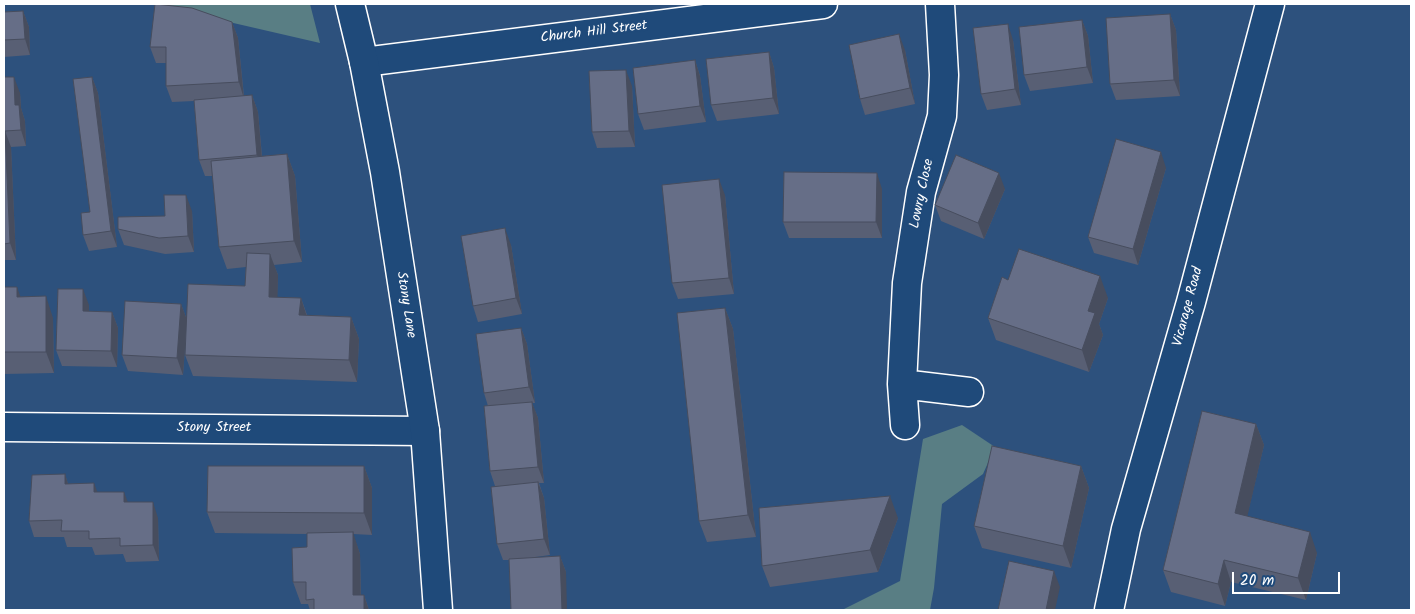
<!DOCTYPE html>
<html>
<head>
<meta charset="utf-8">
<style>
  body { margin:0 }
  #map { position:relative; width:1415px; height:614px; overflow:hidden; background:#2d517d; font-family:Kalam,sans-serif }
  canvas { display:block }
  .frame { position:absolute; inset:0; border:5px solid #fff; pointer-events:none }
  .scale { position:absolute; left:1232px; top:572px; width:108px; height:22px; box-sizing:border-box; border:2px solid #fff; border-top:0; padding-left:6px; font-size:15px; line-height:18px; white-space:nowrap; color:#fff; -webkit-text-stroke:4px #1f4a7a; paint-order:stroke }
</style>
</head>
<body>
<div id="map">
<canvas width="1415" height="614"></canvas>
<div class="frame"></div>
<div class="scale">20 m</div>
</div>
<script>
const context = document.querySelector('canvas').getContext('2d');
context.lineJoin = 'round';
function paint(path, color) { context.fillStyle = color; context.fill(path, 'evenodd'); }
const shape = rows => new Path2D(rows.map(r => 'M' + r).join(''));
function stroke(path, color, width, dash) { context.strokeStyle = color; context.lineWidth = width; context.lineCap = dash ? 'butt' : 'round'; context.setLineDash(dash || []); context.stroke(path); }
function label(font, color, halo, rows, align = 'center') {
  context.font = font + ' Kalam,sans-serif'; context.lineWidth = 4.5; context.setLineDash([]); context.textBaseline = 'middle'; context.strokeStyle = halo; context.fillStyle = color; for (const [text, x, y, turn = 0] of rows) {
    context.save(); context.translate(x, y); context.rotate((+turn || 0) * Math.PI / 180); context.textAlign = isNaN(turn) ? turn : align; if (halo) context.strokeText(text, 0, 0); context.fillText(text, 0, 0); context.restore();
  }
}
paint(shape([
  [151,4,310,4,320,43],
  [962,425,995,447,983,474,942,504,934,588,930,610,842,610,900,581,923,439]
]), '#597e84');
const minor = shape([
  [364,62,823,4],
  [902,384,969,392],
  [905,425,902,384,907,283,921,192,942,116,944,75,940,4],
  [4,427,425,431],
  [1109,610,1126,529,1191,302,1270,4]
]);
const tertiary = shape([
  [350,4,364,62,385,172,425,431,438,610]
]);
stroke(minor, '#fff', 31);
stroke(tertiary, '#fff', 31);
stroke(minor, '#1f4a7a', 28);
stroke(tertiary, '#1f4a7a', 28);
paint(shape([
  [23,11,29,27,30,55,4,57,4,12],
  [1170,14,1176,30,1180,96,1116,100,1110,84],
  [1082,20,1088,36,1093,83,1030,91,1024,75],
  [232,22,238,38,244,96,252,95,258,112,262,156,287,154,295,176,302,262,274,265,278,275,277,297,301,298,307,315,351,317,359,339,357,382,193,376,185,355,245,286,246,267,227,269,219,247,213,176,205,176,199,160,194,101,172,102,166,86,166,63,156,63,150,47],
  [1013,40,1021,105,987,110,981,94],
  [905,50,915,104,865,115,860,99],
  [769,52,774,68,779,114,717,121,711,105],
  [695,60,700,76,706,122,644,130,638,114],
  [4,77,20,93,21,108,25,121,26,146,11,147,16,260,4,260],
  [92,77,98,93,117,247,89,251,83,235,90,212],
  [632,86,635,147,597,148,592,132],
  [1166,168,1138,265,1094,253,1088,237],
  [882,189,882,238,789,238,783,222],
  [1005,189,984,239,941,221,935,205],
  [725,195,734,294,678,299,672,283],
  [192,211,194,252,165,254,124,245,118,229,165,216],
  [511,245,522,314,478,322,473,306],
  [1008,280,1108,298,1099,324,1103,335,1089,372,996,340,988,318],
  [4,287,53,318,54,373,4,374],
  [181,304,187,320,183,375,128,371,122,355],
  [89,305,89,311,112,312,118,328,117,367,62,366,56,350],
  [725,308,733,329,756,537,707,542,699,521],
  [521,328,527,344,535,403,532,403,538,418,544,483,539,483,544,498,550,555,529,558,560,556,566,572,509,560,503,560,497,544,495,486,490,471,488,406,484,393],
  [1256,424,1264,445,1247,516,1317,553,1306,600,1231,582,1225,606,1171,592,1163,570],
  [364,466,372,488,372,535,353,534,360,554,361,595,364,595,369,610,310,610,308,604,301,604,293,582,307,547,307,534,215,533,207,512],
  [1081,466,1089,488,1071,568,982,548,974,526],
  [65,474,68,484,97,492,127,502,158,518,159,561,126,562,123,554,95,555,92,547,67,547,64,537,34,537,29,521],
  [898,518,878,572,770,587,762,566]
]), '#585f74');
paint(shape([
  [23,11,29,27,30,55,25,39],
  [1170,14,1176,30,1180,96,1174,80],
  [1082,20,1088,36,1093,83,1087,67],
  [232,22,238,38,244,99,239,82],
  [1008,24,1013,40,1021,105,1015,89],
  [899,34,905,50,915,104,910,88],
  [769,52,774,68,779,114,773,98],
  [695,60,700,76,706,122,700,106],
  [626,70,632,86,635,147,629,131],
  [14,77,20,93,21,108,25,121,26,146,21,130,15,105],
  [92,77,98,93,117,247,111,231],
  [252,95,258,112,263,171,257,155],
  [5,131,11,147,16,260,10,243],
  [1161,152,1166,168,1138,265,1133,249],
  [287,154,295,176,302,262,294,241],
  [877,173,882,189,882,238,876,222],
  [999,173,1005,189,984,239,978,223],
  [719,179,725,195,734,294,729,278],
  [186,195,192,211,194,252,188,236],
  [505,228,511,245,522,314,516,298],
  [270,254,278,275,277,319,269,297],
  [1100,276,1108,298,1099,324,1103,335,1089,372,1082,350,1088,311],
  [17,287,25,309,17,297],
  [83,289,89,305,89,327,83,311],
  [46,296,53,318,54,373,46,352],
  [301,298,308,320,299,315],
  [181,304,187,320,183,375,177,358],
  [725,308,733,329,756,537,748,515],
  [112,312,118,328,117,367,111,351],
  [351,317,359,339,357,382,349,360],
  [521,328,527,344,535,403,529,387],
  [532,402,538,418,544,483,538,467],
  [1256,424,1264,445,1243,535,1235,513],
  [364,466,372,488,372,535,364,513],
  [1081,466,1089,488,1071,568,1063,546],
  [65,474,70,490,65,484],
  [538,482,544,498,550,555,544,539],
  [94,483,100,499,94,492],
  [124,492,130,508,124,502],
  [890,496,898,518,878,572,870,550],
  [153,502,158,518,159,561,153,545],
  [353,532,360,554,361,610,353,595],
  [1310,532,1317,553,1306,600,1298,578],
  [560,556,566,572,567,610,562,610],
  [1224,560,1231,582,1225,606,1218,584],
  [1054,571,1060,587,1055,610,1046,610],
  [364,595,369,610,364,610]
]), '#474d5e');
const building = shape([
  [155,4,192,8,232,22,239,82,166,86,166,47,150,47,155,4],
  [23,11,25,39,4,40,4,12,23,11],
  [1170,14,1174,80,1110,84,1106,18,1170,14],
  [1082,20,1087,67,1024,75,1019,27,1082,20],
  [1008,24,1015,89,981,94,973,28,1008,24],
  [899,34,910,88,860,99,849,45,899,34],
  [769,52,773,98,711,105,706,59,769,52],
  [695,60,700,106,638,114,633,68,695,60],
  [626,70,629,131,592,132,589,71,626,70],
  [4,77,14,77,15,105,19,105,21,130,5,131,10,243,4,244,4,77],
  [92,77,111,231,83,235,81,213,90,212,73,79,92,77],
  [252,95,257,155,199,160,194,100,252,95],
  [1116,139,1161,152,1133,249,1088,237,1116,139],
  [287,154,294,241,219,247,211,161,287,154],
  [956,155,999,173,978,223,935,205,956,155],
  [784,172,877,173,876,222,783,222,784,172],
  [719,179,729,278,672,283,662,185,719,179],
  [164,195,186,195,188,236,159,238,118,229,118,217,165,216,164,195],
  [505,228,516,298,473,306,461,236,505,228],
  [1019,249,1100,276,1088,311,1095,313,1082,350,988,318,1002,277,1008,280,1019,249],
  [247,253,270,254,269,297,301,298,299,315,351,317,349,360,185,355,188,284,245,286,247,253],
  [4,287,17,287,17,297,46,296,46,352,4,352,4,287],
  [58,289,83,289,83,311,112,312,111,351,56,350,58,289],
  [125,301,181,304,177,358,122,355,125,301],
  [725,308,748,515,699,521,677,313,725,308],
  [521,328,529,387,484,393,476,334,521,328],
  [532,402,538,467,490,471,484,406,532,402],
  [1202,411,1256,424,1235,513,1310,532,1298,578,1224,560,1218,584,1163,570,1202,411],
  [992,446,1081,466,1063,546,974,526,992,446],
  [208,466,364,466,364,513,207,512,208,466],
  [65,474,65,484,94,483,94,492,124,492,124,502,153,502,153,545,120,546,120,538,89,539,89,531,61,531,62,520,29,521,32,475,65,474],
  [538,482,544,539,497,544,491,487,538,482],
  [890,496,870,550,762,566,759,508,890,496],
  [353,532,353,595,364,595,364,610,314,610,314,599,306,600,306,582,293,582,292,548,307,547,307,533,353,532],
  [560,556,562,610,511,610,509,559,560,556],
  [1009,561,1054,571,1046,610,998,610,1009,561]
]);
paint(building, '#666e87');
stroke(building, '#474d5e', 1);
label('14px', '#fff', '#1f4a7a', [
  ["Church Hill Street",594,33,-7],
  ["Lowry Close",923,194,-78],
  ["Stony Lane",405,305,81],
  ["Vicarage Road",1189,307,-75],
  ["Stony Street",214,429]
]);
</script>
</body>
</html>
